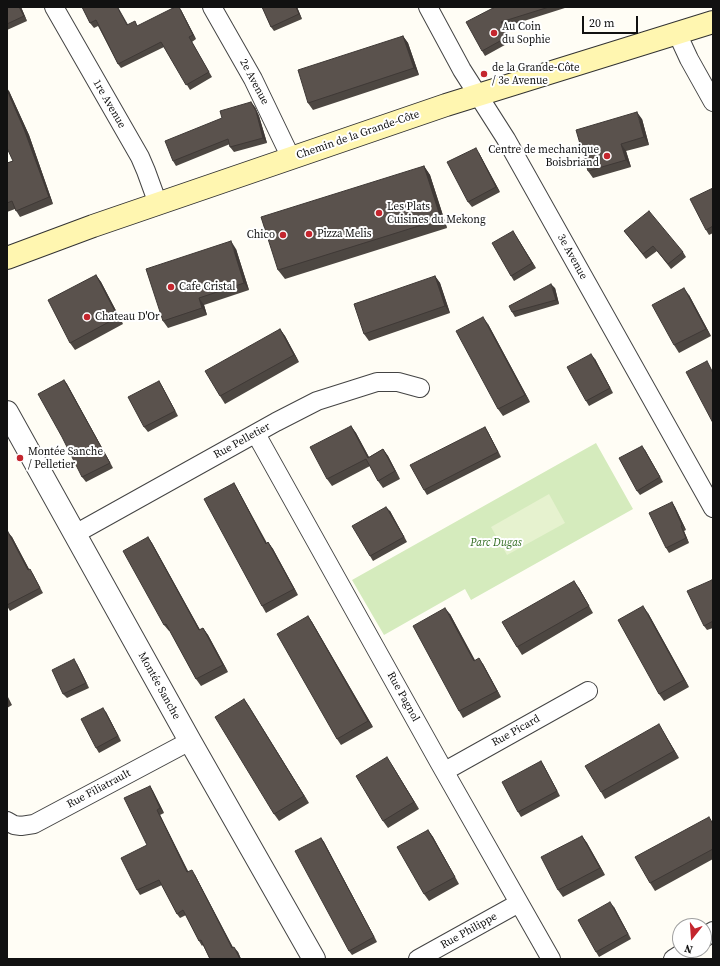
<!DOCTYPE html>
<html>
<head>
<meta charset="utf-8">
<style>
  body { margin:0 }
  #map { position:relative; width:720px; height:966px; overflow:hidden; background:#fffdf5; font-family:"Source Serif 4",serif }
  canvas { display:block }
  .frame { position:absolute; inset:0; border:8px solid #111; pointer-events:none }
  .north { position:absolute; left:672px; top:918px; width:40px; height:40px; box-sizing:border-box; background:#fff; border:1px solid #a0a0a0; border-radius:50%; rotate:197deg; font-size:11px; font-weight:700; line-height:16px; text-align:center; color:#111 }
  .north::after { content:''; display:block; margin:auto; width:14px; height:18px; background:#c4262e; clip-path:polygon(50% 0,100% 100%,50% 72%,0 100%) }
  .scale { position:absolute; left:582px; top:16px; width:56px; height:18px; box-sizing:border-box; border:2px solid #111; border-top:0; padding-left:5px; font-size:12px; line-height:14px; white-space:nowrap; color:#111; -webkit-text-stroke:3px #fff; paint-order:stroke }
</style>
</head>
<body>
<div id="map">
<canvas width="720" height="966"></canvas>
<div class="frame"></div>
<div class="north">N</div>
<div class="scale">20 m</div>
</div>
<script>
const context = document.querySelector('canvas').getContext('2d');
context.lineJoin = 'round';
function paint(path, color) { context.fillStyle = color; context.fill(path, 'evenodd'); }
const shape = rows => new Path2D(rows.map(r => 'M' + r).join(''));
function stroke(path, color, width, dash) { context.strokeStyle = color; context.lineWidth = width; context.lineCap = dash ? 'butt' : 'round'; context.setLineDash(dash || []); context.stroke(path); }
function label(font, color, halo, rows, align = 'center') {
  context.font = font + ' "Source Serif 4",serif'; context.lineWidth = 4; context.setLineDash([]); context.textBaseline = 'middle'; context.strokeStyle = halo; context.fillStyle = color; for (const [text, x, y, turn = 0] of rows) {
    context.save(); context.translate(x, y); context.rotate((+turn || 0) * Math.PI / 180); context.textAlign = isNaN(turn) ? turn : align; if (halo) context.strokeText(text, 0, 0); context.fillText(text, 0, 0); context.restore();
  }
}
paint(shape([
  [596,443,633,509,471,600,465,589,384,635,352,580]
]), '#d5ebbd');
paint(shape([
  [549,494,565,523,507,555,491,527]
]), '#e6f2cf');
const minor = shape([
  [54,7,140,157,146,171,158,204],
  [212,7,253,79,291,158],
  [428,7,462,70,506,139,713,508],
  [677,33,689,59,713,102],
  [256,434,439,762,551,959],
  [75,534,276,422,317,401,377,382,398,382,420,388],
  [445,771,588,691],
  [7,821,14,825,21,826,34,824,190,741],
  [704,938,713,931],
  [418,959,519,903],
  [673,959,687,950]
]);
const tertiary = shape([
  [7,412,190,741,314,959]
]);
const secondary = shape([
  [7,258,93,226,446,105,713,22]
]);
stroke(minor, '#444', 20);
stroke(tertiary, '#444', 24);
stroke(secondary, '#333', 24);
stroke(minor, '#fff', 18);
stroke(tertiary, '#fff', 22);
stroke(secondary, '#fff6b0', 22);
paint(shape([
  [7,7,21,7,27,21,7,30],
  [82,7,128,25,138,26,181,10,196,39,192,42,212,77,190,90,164,47,121,68,118,64,98,26,94,28,90,23],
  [262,7,297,7,302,19,274,31,271,27],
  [495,7,568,7,505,27,512,41,485,56,482,51],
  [403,36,408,43,419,75,313,110,308,103],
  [9,91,29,135,53,204,20,217,15,209,7,212,7,163,13,161],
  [255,107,259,116,267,143,234,152,230,147,230,144,176,166,173,161],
  [642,119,649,145,626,151,631,167,593,178,588,171],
  [479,153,500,192,472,207,468,202],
  [424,166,430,175,447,228,285,279,278,270],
  [713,188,713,233,709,235,706,230],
  [513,231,536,268,514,281,511,276],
  [624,231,683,252,686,257,671,269,657,251,646,259],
  [236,249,249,290,204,305,207,315,168,328,163,321],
  [96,275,101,282,123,324,75,350,70,343],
  [435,276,440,283,450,313,369,341,364,334],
  [555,288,559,304,515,317,512,312],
  [689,295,711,336,679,353,674,345],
  [488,324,530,402,503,416,498,409],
  [280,329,285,336,299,362,225,404,220,396],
  [595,359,613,393,589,406,586,401],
  [64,380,67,384,113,468,86,482,82,477],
  [159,381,162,386,178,416,148,432,144,427],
  [351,426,356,433,369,457,383,449,388,456,400,479,383,488,378,481,370,466,332,486,327,479],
  [485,427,488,432,501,457,427,495,424,490],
  [645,450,663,482,640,495,637,491],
  [234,483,238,490,267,543,268,542,273,549,298,595,266,613,262,606],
  [672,502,675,507,686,530,684,531,689,543,669,553,666,548],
  [390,511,407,542,373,561,370,556],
  [7,533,12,537,29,569,33,574,43,593,10,611,7,606],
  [148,537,152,543,200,630,203,628,208,635,228,672,201,686,196,679,170,631,169,631,164,625],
  [713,581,713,628,707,630,704,626],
  [579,588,593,613,522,655,517,647],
  [648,613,689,687,664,701,659,694],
  [450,614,475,660,483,664,501,697,463,718,459,711],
  [308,616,312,622,373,727,341,745,337,739],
  [77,664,89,688,67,698,63,694],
  [7,695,12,705,7,708],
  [244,699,309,803,279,821,274,814],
  [106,712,121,741,99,753,96,748],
  [663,731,679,758,605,799,601,792],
  [541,761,544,766,560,796,521,817,518,812],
  [392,765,419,809,388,828,383,821],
  [150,786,153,791,164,813,160,815,188,872,195,875,233,948,238,952,241,959,210,959,203,945,202,946,199,941,186,915,180,918,177,914,162,885,140,895,137,890,147,845],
  [713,823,713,859,655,891,650,883],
  [428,830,433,837,459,884,429,901,424,894],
  [582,836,587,843,605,875,563,897,558,890],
  [321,838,324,842,377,942,352,955,349,951],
  [614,907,631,939,599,957,596,952]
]), '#4d4742');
paint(shape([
  [19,7,21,7,27,21,24,16],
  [117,7,118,7,131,30,127,25],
  [179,7,181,10,196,39,193,35],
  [296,7,297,7,302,19,299,14],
  [501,22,505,27,512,41,509,36],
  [403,36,408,43,419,75,414,68],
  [7,88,9,91,29,135,53,204,49,197,7,90],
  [251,102,255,107,259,116,267,143,263,138],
  [637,112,642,119,649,145,644,137],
  [621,144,626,151,631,167,626,160],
  [476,148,479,153,500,192,496,187],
  [424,166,430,175,447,228,441,219],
  [513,231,516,236,536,268,532,263],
  [231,241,236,249,249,290,244,283],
  [96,275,101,282,123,324,118,317],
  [435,276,440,283,450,313,445,306],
  [551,284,555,288,559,304,556,300],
  [684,288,689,295,711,336,706,329],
  [199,298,204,305,207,315,202,308],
  [483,317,488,324,530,402,525,395],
  [280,329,285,336,299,362,294,355],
  [591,354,595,359,613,393,610,388],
  [64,380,67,384,113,468,110,463],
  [159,381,162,386,178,416,175,411],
  [351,426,356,433,373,465,368,458],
  [485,427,488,432,501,457,498,452],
  [642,446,645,450,663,482,660,477],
  [383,449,388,456,400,479,395,471],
  [234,483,238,490,270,550,266,544],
  [672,502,675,507,686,530,682,525],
  [386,507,390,511,407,542],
  [681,526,684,531,689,543,686,538],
  [8,532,12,537,32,575,28,570],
  [148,537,152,543,204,637,199,630],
  [268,542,273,549,298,595,294,589],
  [574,581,579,588,593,613,589,606],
  [643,606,648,613,689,687,684,680],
  [445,608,450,614,478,667,474,661],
  [308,616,312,622,373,727,368,721],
  [203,628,208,635,228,672,223,665],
  [479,658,483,664,501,697,497,691],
  [74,659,77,664,89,688,86,683],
  [244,699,249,706,309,803,304,796],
  [103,708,106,712,121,741,118,736],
  [659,724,663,731,679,758,674,751],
  [387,757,392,765,419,809,414,802],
  [541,761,544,766,560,796,557,791],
  [150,786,153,791,164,813,160,808],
  [157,810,160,815,191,877,187,872],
  [428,830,433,837,459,884,455,877],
  [582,836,587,843,605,875,600,868],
  [321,838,324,842,377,942,374,937],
  [192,870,195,875,236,953,232,948],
  [610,902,614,907,631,939,628,934],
  [234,947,238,952,241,959,240,959]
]), '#3f3936');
const building = shape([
  [7,7,19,7,24,16,7,24,7,7],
  [82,7,117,7,127,25,135,21,137,26,175,7,179,7,193,35,189,37,209,72,186,85,161,42,118,64,96,20,90,23,82,7],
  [262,7,296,7,299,14,271,27,262,7],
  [495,7,549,7,501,22,509,36,482,51,466,22,495,7],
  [403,36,414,68,308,103,298,70,403,36],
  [7,90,24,129,49,197,16,211,12,201,7,203,7,163,13,161,7,148,7,90],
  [251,102,256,111,263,138,230,147,228,139,173,161,165,141,222,118,220,111,251,102],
  [637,112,644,137,621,144,626,160,588,171,576,130,637,112],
  [476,148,496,187,468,202,447,162,476,148],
  [424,166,441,219,278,270,261,217,424,166],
  [713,188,713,226,706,230,690,199,713,188],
  [649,211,683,252,668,264,653,246,643,254,624,231,649,211],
  [513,231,532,263,511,276,492,243,513,231],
  [231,241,244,283,199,298,202,308,163,321,146,269,231,241],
  [96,275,118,317,70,343,48,300,96,275],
  [435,276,445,306,364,334,354,304,435,276],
  [551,284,556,300,512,312,509,306,551,284],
  [684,288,706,329,674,345,652,305,684,288],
  [483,317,525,395,498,409,456,331,483,317],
  [280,329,294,355,220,396,205,371,280,329],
  [591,354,610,388,586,401,567,367,591,354],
  [707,361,713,373,713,423,686,372,707,361],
  [64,380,110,463,82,477,62,437,38,394,64,380],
  [159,381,175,411,144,427,128,397,159,381],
  [351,426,368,458,383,449,395,471,378,481,366,459,327,479,310,447,351,426],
  [485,427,498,452,424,490,410,465,485,427],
  [642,446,660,477,637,491,619,458,642,446],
  [234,483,266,544,268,542,294,589,262,606,204,499,234,483],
  [672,502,682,525,681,526,686,538,666,548,649,513,672,502],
  [386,507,404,537,370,556,352,526,386,507],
  [8,532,28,570,30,569,40,588,7,605,7,533,8,532],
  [148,537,199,630,203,628,223,665,196,679,166,624,164,625,123,551,148,537],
  [712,580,713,581,713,621,704,626,687,591,712,580],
  [574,581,589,606,517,647,502,622,574,581],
  [643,606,684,680,659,694,618,620,643,606],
  [445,608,474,661,479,658,497,691,459,711,413,626,445,608],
  [308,616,368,721,337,739,277,634,308,616],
  [74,659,86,683,63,694,52,670,74,659],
  [244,699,304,796,274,814,215,717,244,699],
  [103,708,118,736,96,748,81,719,103,708],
  [659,724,674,751,601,792,585,766,659,724],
  [387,757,414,802,383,821,356,776,387,757],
  [541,761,557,791,518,812,502,782,541,761],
  [150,786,160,808,157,810,187,872,192,870,232,948,234,947,240,959,210,959,201,940,199,941,183,910,177,914,159,880,137,890,121,858,147,845,124,798,150,786],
  [709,817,713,824,713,849,650,883,635,857,709,817],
  [428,830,455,877,424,894,397,847,428,830],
  [582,836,600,868,558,890,541,857,582,836],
  [321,838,374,937,349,951,295,851,321,838],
  [610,902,628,934,596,952,578,920,610,902]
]);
paint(building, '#5a524d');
stroke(building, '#3f3936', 1);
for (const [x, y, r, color] of [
  [494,33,4,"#c4262e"],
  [484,74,4,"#c4262e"],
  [607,156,4,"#c4262e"],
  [379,213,4,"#c4262e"],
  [309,234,4,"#c4262e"],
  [283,235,4,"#c4262e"],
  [171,287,4,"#c4262e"],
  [87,317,4,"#c4262e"],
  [20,458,4,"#c4262e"]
]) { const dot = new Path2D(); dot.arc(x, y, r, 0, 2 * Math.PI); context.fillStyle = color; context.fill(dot); stroke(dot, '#fff', 1.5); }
label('11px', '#111', '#fff', [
  ["Au Coin",502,27],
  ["du Sophie",502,40],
  ["de la Grande-Côte",492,68],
  ["/ 3e Avenue",492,81],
  ["Centre de mechanique",599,150,"right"],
  ["Boisbriand",599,163,"right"],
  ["Les Plats",387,207],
  ["Cuisines du Mekong",387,220],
  ["Pizza Melis",317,234],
  ["Chico",275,235,"right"],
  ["Cafe Cristal",179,287],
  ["Chateau D'Or",95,317],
  ["Montée Sanche",28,452],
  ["/ Pelletier",28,465]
], 'left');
label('11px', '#111', '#fff', [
  ["2e Avenue",254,82,62],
  ["1re Avenue",109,104,60],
  ["Chemin de la Grande-Côte",358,135,-19],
  ["3e Avenue",572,257,61],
  ["Rue Pelletier",242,441,-29],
  ["Montée Sanche",159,686,61],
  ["Rue Pagnol",403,697,61],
  ["Rue Picard",516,731,-29],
  ["Rue Filiatrault",99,789,-28],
  ["Rue Philippe",469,931,-29]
]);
label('italic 11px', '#2f6b1f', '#fff', [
  ["Parc Dugas",496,543]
]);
</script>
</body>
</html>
